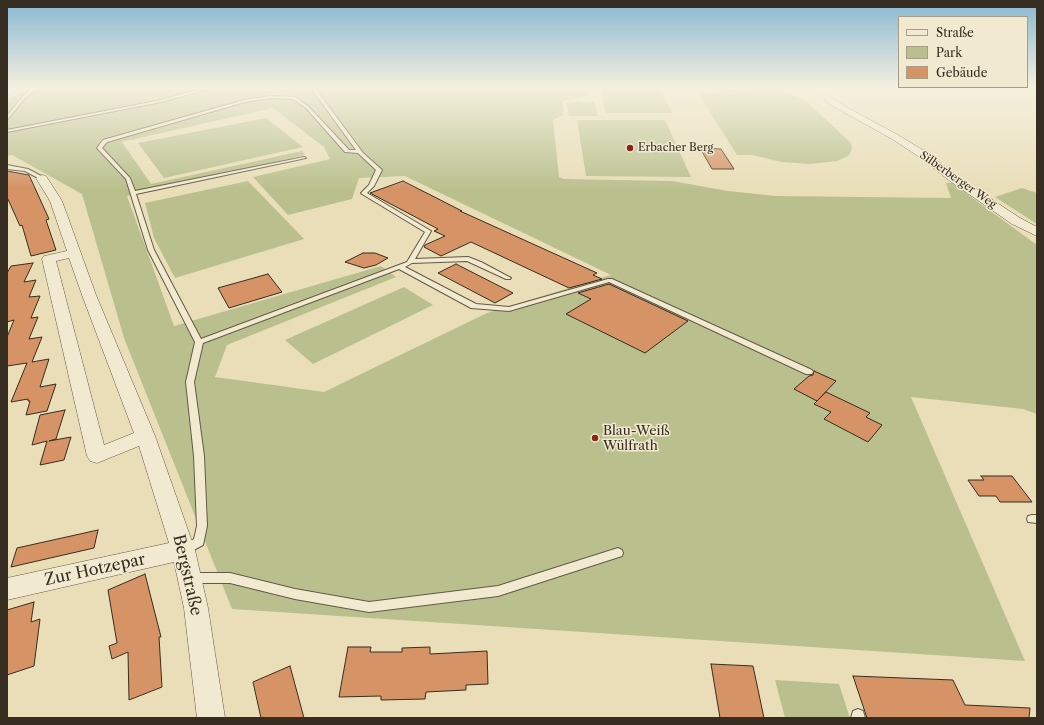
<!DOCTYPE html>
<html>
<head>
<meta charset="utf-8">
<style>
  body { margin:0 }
  #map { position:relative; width:1044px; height:725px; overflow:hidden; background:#e9deb8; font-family:"Libre Caslon Text",serif }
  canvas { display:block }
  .frame { position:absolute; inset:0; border:8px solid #372d20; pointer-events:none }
  .legend { position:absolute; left:898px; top:16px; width:130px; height:72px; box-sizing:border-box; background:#f1ead1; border:1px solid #a79e8a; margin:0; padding:5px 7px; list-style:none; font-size:12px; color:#372d20 }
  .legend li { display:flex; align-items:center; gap:8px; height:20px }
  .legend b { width:20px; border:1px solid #a79e8a }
</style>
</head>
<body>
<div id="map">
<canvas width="1044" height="725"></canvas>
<div class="frame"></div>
<ul class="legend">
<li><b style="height:5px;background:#f1ead1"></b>Straße</li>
<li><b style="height:11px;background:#b9c08d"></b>Park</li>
<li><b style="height:11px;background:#d59366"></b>Gebäude</li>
</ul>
</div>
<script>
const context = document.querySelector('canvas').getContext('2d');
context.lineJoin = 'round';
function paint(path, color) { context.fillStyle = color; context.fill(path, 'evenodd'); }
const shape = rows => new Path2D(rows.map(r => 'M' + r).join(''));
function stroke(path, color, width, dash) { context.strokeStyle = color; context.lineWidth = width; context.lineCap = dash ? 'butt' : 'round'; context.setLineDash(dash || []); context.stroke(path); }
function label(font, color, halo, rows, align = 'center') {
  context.font = font + ' "Libre Caslon Text",serif'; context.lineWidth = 3; context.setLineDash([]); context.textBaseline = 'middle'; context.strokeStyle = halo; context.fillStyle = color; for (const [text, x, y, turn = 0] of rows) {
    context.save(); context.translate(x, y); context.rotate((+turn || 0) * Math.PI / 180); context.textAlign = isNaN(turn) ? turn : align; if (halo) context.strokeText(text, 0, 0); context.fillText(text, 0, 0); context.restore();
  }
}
paint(shape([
  [28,88,588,88,588,96,563,101,563,115,553,120,559,177,564,179,672,181,728,191,776,196,951,198,946,183,952,183,1037,245,1037,414,1023,409,911,397,1025,661,232,609,124,338,82,194,12,155,7,156,7,100],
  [273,108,324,147,330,159,253,177,288,215,352,199,359,178,405,176,611,275,487,313,324,392,215,377,227,345,396,277,381,266,174,326,127,196,305,155,302,151,151,184,122,142],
  [600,88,660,88,672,113,606,113],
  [730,89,751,89,772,91,790,94,805,100,851,143,852,147,851,152,848,156,837,161,810,164,782,162,752,155,737,155,698,93,711,94],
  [566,102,594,102,598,116,569,116],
  [266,118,303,147,164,178,138,143],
  [577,120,665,120,691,177,586,176],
  [248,181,304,239,175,278,154,238,145,203],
  [1022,188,1037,193,1037,224,995,197],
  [404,287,433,305,313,364,285,340],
  [775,680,839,684,850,718,785,718]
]), '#b9c08d');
const building = shape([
  [700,148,721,149,734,169,712,169,700,148],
  [7,171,29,175,49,219,46,220,56,250,31,256,22,225,20,226,7,197,7,171],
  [403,181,462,211,460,211,597,273,593,275,602,279,569,288,471,242,441,256,424,247,425,245,445,236,434,231,438,229,370,193,403,181],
  [363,253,375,253,388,258,376,265,364,268,345,262,363,253],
  [33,263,24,282,36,280,29,297,40,296,31,318,38,317,29,339,42,337,32,362,49,359,40,387,56,384,47,411,26,415,30,401,28,401,28,399,11,402,27,363,7,366,7,337,14,320,7,322,7,273,11,266,33,263],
  [456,264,513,293,495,303,438,273,456,264],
  [268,274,282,292,229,308,218,288,268,274],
  [609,284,688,321,645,353,566,314,591,299,578,293,609,284],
  [814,371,836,381,817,401,794,389,809,376,813,375,814,371],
  [826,392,870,413,866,417,882,425,868,442,824,419,831,412,814,404,826,392],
  [65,410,56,439,49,441,71,437,64,460,40,465,47,441,32,445,40,415,65,410],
  [981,476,1012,476,1032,502,1000,502,996,496,979,496,968,480,984,480,981,476],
  [98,530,94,548,11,567,17,548,98,530],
  [145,574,161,637,159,637,162,687,129,700,128,652,112,659,109,646,117,643,108,590,145,574],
  [34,602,31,622,40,619,34,666,7,675,7,610,34,602],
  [348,647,371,647,370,652,402,652,402,648,430,647,430,654,487,651,488,684,466,685,466,690,426,692,425,699,381,700,381,696,339,697,348,647],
  [711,664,753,666,764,718,720,718,711,664],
  [290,666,304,718,261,718,253,682,290,666],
  [853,676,953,680,965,705,1030,708,1029,718,867,718,853,676]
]);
paint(building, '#d59366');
stroke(building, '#372d20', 1);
const service = shape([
  [33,88,38,88,25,98,7,120,7,116,23,96,33,88],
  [204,88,212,88,161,102,7,132,7,130,161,100,204,88],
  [311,88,315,88,363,153,382,170,374,186,367,193,431,231,415,259,468,257,481,262,511,278,510,279,506,279,467,261,412,263,405,267,476,304,509,307,608,279,612,279,812,370,813,372,812,374,806,374,609,282,509,311,471,308,399,269,203,343,194,382,204,456,207,526,203,545,188,553,184,555,180,553,179,550,180,547,194,539,197,526,194,456,186,382,195,342,148,250,126,179,97,148,103,140,244,100,270,96,295,97,308,106,349,150,356,150,311,88],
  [270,98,293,99,306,108,345,152,358,153,376,170,369,185,361,193,362,194,425,232,407,262,201,339,154,250,136,194,306,158,304,157,135,191,130,178,102,148,107,142,245,102,270,98],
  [7,165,28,169,45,178,40,179,25,171,7,169,7,165],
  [1032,515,1037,515,1037,523,1028,522,1027,519,1028,516,1032,515],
  [618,548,622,550,623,553,622,556,498,596,369,612,295,599,230,583,190,583,186,581,184,578,186,575,190,573,230,573,295,589,369,602,498,586,618,548],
  [858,709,863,711,865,718,851,718,853,711,858,709]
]);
const minor = shape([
  [814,88,823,88,835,100,846,107,898,135,929,154,958,177,1020,218,1037,227,1037,236,1012,224,950,181,921,158,892,139,829,104,814,88],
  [42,175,46,176,62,201,96,295,155,436,195,550,208,608,225,718,197,718,184,608,174,562,7,600,7,578,169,543,139,446,97,463,90,461,87,456,42,259,44,256,67,251,50,201,36,178,42,175],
  [69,258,82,295,134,433,104,445,56,261,69,258]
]);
const tertiary = shape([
  [21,88,11,95,7,96,7,89,21,88]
]);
stroke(service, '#645946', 2);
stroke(minor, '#645946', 1);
stroke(tertiary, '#645946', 1);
paint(service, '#f1ead1');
paint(minor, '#f1ead1');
paint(tertiary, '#f1ead1');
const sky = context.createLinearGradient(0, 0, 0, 190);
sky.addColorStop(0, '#87b7d2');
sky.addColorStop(0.46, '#f5f0df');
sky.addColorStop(1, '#f5f0df00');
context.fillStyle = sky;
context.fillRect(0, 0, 1044, 190);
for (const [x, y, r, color] of [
  [630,148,4,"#8f2418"],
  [595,438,4,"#8f2418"]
]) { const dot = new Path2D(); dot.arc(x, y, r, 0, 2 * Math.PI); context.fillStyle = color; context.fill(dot); stroke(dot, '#f1ead1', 1.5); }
label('11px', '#372d20', '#f1ead1', [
  ["Erbacher Berg",638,148]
], 'left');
label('11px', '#372d20', '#f1ead1', [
  ["Silberberger Weg",958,180,35]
]);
label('13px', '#372d20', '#f1ead1', [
  ["Blau-Weiß",603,431],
  ["Wülfrath",603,446]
], 'left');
label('16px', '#372d20', '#f1ead1', [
  ["Zur Hotzepar",95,570,-12],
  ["Bergstraße",187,575,77]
]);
</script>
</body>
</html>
